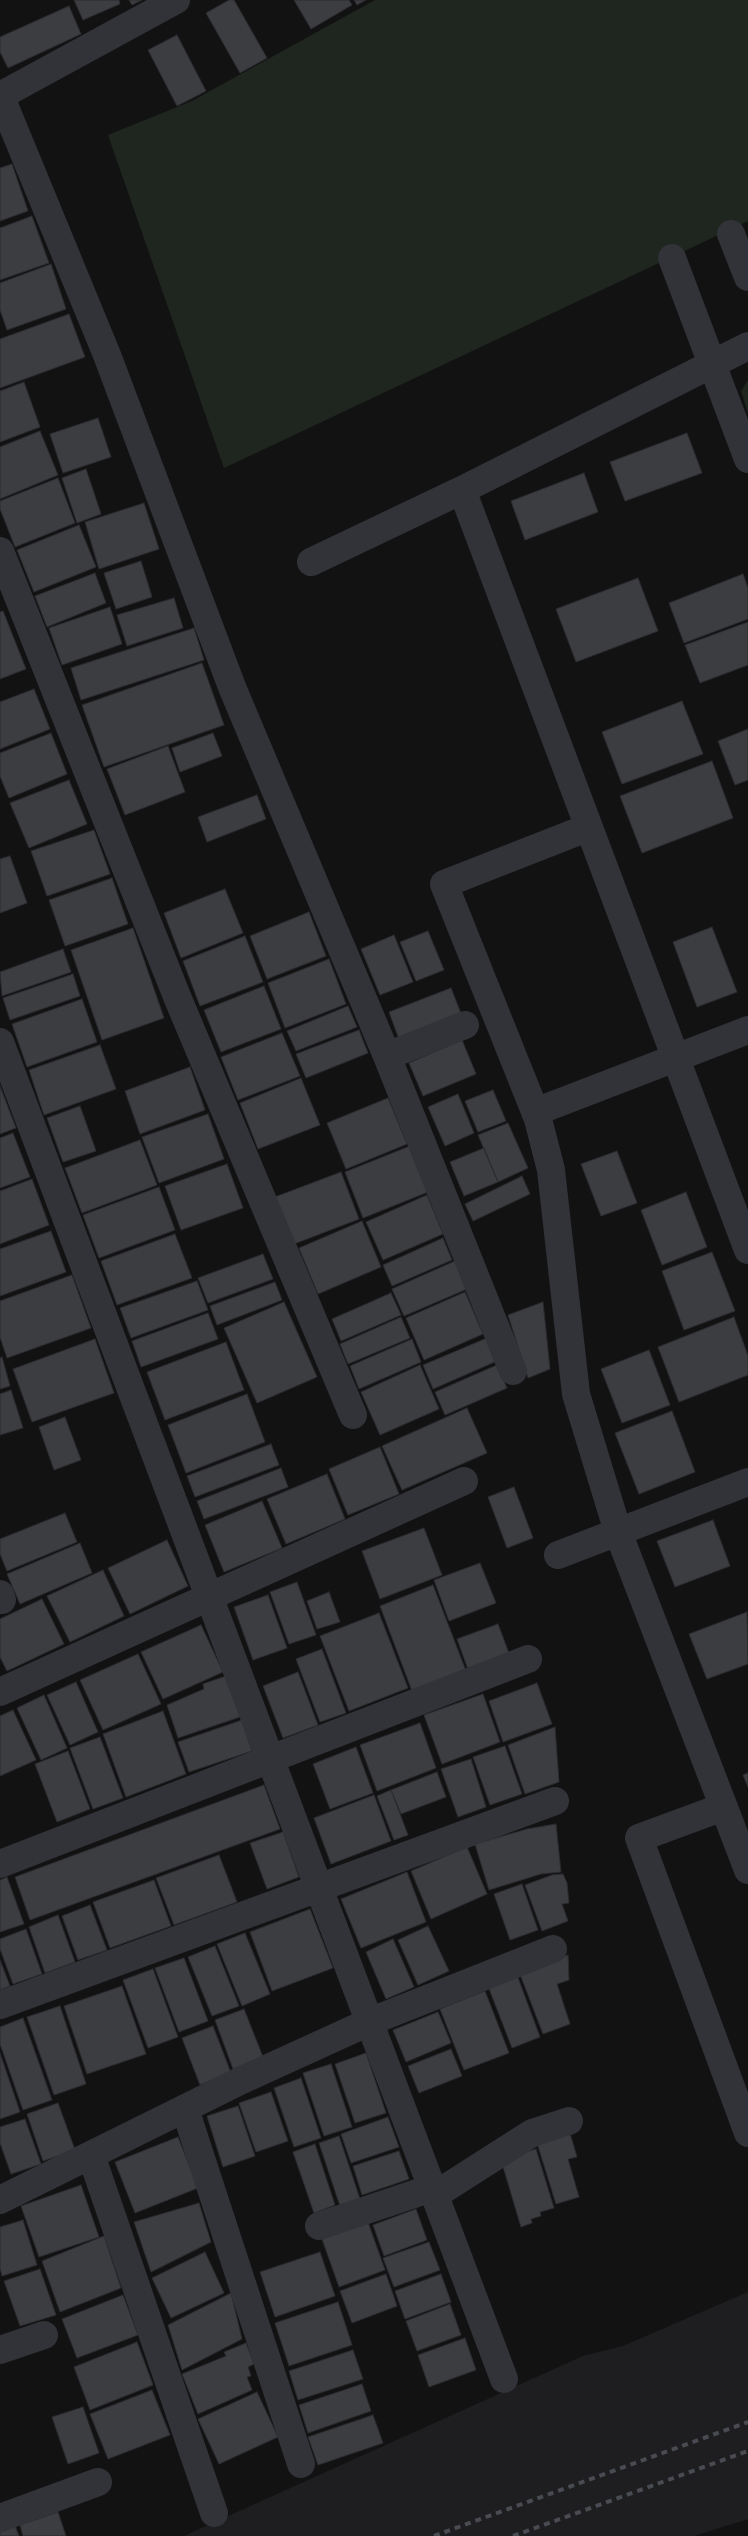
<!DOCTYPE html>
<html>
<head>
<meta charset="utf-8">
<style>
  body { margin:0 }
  canvas { display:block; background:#121213 }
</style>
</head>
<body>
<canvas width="748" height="2536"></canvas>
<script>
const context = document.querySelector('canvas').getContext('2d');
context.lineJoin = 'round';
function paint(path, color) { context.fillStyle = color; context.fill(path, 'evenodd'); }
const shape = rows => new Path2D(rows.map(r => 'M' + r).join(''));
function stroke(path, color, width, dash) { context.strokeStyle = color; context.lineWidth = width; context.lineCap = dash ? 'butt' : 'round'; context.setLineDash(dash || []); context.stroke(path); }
paint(shape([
  [748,2292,748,2519,694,2536,184,2536,583,2356,623,2346]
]), '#1e1e20');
paint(shape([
  [375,0,748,0,748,221,224,468,108,135,192,101],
  [748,380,748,413,741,391]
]), '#1e261f');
const building = shape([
  [74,0,119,0,120,4,83,20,74,0],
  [129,0,142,0,132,5,129,0],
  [229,0,234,0,267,58,240,73,206,13,229,0],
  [294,0,349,0,352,5,311,29,294,0],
  [354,0,366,0,357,5,354,0],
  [69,6,81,34,8,68,0,52,0,37,69,6],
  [177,35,206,91,177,106,148,50,177,35],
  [12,164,28,211,0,221,0,168,12,164],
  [32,216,49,263,0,280,0,228,32,216],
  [51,264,66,309,7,330,0,310,0,283,51,264],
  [69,314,85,357,0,388,0,339,69,314],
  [24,382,40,427,0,442,0,391,24,382],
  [98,418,111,457,63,473,50,434,98,418],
  [40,431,58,475,0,499,0,447,40,431],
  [687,433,702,473,625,501,610,462,687,433],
  [86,469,101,514,77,523,62,478,86,469],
  [584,473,598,512,525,540,511,501,584,473],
  [58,478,75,523,15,547,0,509,0,501,58,478],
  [144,503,159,549,99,569,85,522,144,503],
  [79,525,96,567,34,592,17,550,79,525],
  [141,561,152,597,116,609,104,573,141,561],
  [95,573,106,603,47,627,35,596,95,573],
  [743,574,748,588,748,619,684,643,669,603,743,574],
  [638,578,658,631,576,662,556,609,638,578],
  [174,598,183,628,127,646,117,615,174,598],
  [110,607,122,644,62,665,49,628,110,607],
  [3,611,26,669,0,679,0,612,3,611],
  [748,622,748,665,700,683,685,645,748,622],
  [194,628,204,660,81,700,71,668,194,628],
  [202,663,224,725,104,767,82,705,202,663],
  [34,689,50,729,0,749,0,702,34,689],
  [682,701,703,754,622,784,602,732,682,701],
  [748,729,748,780,735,785,718,741,748,729],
  [51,733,67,774,9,798,0,776,0,753,51,733],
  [213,733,222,756,180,772,172,748,213,733],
  [168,746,185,792,125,815,107,769,168,746],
  [712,761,733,818,642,853,620,796,712,761],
  [69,780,87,824,29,848,10,803,69,780],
  [257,795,266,819,207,842,198,817,257,795],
  [94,830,110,874,47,896,31,851,94,830],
  [10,856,27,903,0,913,0,859,10,856],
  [112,878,128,924,65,946,49,900,112,878],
  [225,889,243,933,181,958,164,913,225,889],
  [309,912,326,956,267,979,250,936,309,912],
  [712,927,737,992,697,1007,673,942,712,927],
  [133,928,164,1018,102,1040,71,950,133,928],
  [428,931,444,970,416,981,400,942,428,931],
  [394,935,413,982,380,995,361,949,394,935],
  [245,936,263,982,200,1006,183,961,245,936],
  [63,949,71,972,2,996,0,972,63,949],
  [329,959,346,1004,285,1028,268,983,329,959],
  [73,974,80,996,10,1020,3,998,73,974],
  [264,986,281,1029,221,1052,204,1010,264,986],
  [451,988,462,1016,400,1042,389,1012,451,988],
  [82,999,97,1042,27,1067,12,1024,82,999],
  [348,1006,357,1027,296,1051,287,1031,348,1006],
  [359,1030,368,1053,306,1078,296,1054,359,1030],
  [282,1033,300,1076,238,1100,221,1057,282,1033],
  [462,1040,476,1074,423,1096,409,1063,462,1040],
  [100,1045,116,1089,44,1115,29,1070,100,1045],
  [190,1067,205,1110,140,1134,125,1091,190,1067],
  [301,1078,320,1125,258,1149,240,1103,301,1078],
  [0,1086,16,1128,0,1134,0,1086],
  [493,1090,506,1121,478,1132,465,1101,493,1090],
  [458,1094,474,1133,445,1146,428,1107,458,1094],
  [388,1098,407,1144,346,1169,327,1123,388,1098],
  [80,1106,96,1151,63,1162,47,1118,80,1106],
  [208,1114,224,1159,159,1183,142,1137,208,1114],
  [508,1123,528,1168,498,1182,478,1135,508,1123],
  [13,1133,30,1177,0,1188,0,1138,13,1133],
  [140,1140,157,1185,82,1213,65,1168,140,1140],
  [410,1146,428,1192,363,1218,345,1172,410,1146],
  [484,1148,498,1182,464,1196,450,1162,484,1148],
  [617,1151,637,1203,601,1216,581,1164,617,1151],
  [227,1164,243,1208,181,1230,165,1186,227,1164],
  [341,1172,359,1219,294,1244,275,1197,341,1172],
  [522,1176,530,1194,473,1221,465,1204,522,1176],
  [32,1179,49,1225,0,1244,0,1191,32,1179],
  [159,1187,175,1230,99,1258,83,1215,159,1187],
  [686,1192,707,1247,662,1265,641,1210,686,1192],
  [427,1195,443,1234,383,1260,366,1222,427,1195],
  [362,1221,381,1267,318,1294,299,1248,362,1221],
  [51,1231,66,1272,0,1296,0,1249,51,1231],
  [175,1234,192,1278,117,1305,101,1261,175,1234],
  [443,1238,452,1260,392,1286,383,1265,443,1238],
  [712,1252,735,1311,684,1330,662,1271,712,1252],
  [263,1254,273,1279,208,1303,198,1278,263,1254],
  [455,1261,467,1289,404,1316,392,1289,455,1261],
  [72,1275,91,1328,7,1358,0,1337,0,1301,72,1275],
  [197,1281,208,1310,131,1338,120,1308,197,1281],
  [275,1282,282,1300,217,1325,210,1306,275,1282],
  [465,1292,483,1334,424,1360,406,1318,465,1292],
  [391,1293,401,1315,341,1341,332,1319,391,1293],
  [284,1302,317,1377,257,1403,224,1328,284,1302],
  [543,1302,550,1369,528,1378,508,1315,543,1302],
  [208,1313,218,1339,141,1367,132,1341,208,1313],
  [401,1317,410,1338,348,1364,340,1344,401,1317],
  [734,1317,748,1356,748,1375,679,1402,658,1347,734,1317],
  [487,1338,497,1361,433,1389,423,1365,487,1338],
  [95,1339,114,1393,32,1422,13,1369,95,1339],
  [412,1339,421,1362,359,1389,350,1366,412,1339],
  [226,1342,244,1390,165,1420,147,1372,226,1342],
  [649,1350,670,1405,622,1423,601,1369,649,1350],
  [2,1357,10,1386,0,1389,0,1358,2,1357],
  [420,1365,439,1409,380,1435,361,1392,420,1365],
  [497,1365,507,1388,445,1415,435,1392,497,1365],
  [11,1390,23,1428,0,1435,0,1394,11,1390],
  [247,1394,265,1442,186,1473,168,1425,247,1394],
  [467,1408,487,1453,402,1490,382,1446,467,1408],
  [672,1411,695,1472,639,1494,615,1433,672,1411],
  [65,1417,81,1460,54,1470,39,1427,65,1417],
  [271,1444,279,1465,195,1497,187,1476,271,1444],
  [380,1447,399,1494,348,1515,329,1469,380,1447],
  [281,1468,288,1487,204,1519,197,1501,281,1468],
  [327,1474,345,1519,286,1544,267,1499,327,1474],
  [514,1487,533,1538,507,1548,488,1497,514,1487],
  [262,1501,282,1548,224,1572,205,1525,262,1501],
  [65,1513,77,1542,7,1571,0,1554,0,1539,65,1513],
  [713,1520,730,1566,675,1587,657,1541,713,1520],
  [424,1528,442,1575,380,1599,362,1551,424,1528],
  [167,1540,188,1586,130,1614,108,1568,167,1540],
  [80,1543,92,1573,20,1604,7,1574,80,1543],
  [480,1563,496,1603,449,1621,434,1580,480,1563],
  [103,1570,124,1616,70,1642,47,1596,103,1570],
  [297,1582,316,1635,289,1644,270,1592,297,1582],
  [433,1585,466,1671,412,1691,380,1606,433,1585],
  [329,1592,340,1622,317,1629,307,1601,329,1592],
  [268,1595,287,1648,253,1660,234,1607,268,1595],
  [42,1599,64,1644,7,1671,0,1657,0,1619,42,1599],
  [747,1612,748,1664,707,1679,689,1634,747,1612],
  [379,1613,408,1688,349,1711,320,1636,379,1613],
  [498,1624,510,1656,469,1672,457,1639,498,1624],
  [201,1625,223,1672,163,1699,141,1652,201,1625],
  [322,1649,346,1713,320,1722,296,1659,322,1649],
  [138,1654,161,1704,103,1730,80,1680,138,1654],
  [298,1672,318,1725,283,1738,263,1686,298,1672],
  [226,1676,240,1717,178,1738,167,1705,204,1689,203,1684,226,1676],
  [76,1682,98,1732,70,1745,47,1695,76,1682],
  [537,1683,552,1724,503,1742,489,1701,537,1683],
  [483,1694,500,1742,442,1764,424,1715,483,1694],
  [44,1695,67,1748,41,1760,17,1708,44,1695],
  [13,1710,36,1760,0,1776,0,1716,13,1710],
  [163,1711,186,1774,126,1797,103,1734,163,1711],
  [242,1720,252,1751,189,1772,178,1742,242,1720],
  [420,1723,436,1768,377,1791,360,1745,420,1723],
  [555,1727,559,1782,525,1794,508,1745,555,1727],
  [100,1737,123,1798,93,1809,70,1748,100,1737],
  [505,1746,522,1794,490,1805,473,1757,505,1746],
  [356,1747,373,1793,330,1809,313,1764,356,1747],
  [68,1751,90,1809,57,1822,35,1764,68,1751],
  [471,1759,486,1807,458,1817,441,1769,471,1759],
  [437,1772,446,1797,401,1814,391,1790,437,1772],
  [748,1773,748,1787,743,1775,748,1773],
  [264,1785,280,1829,30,1920,15,1877,264,1785],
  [391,1790,408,1835,394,1840,377,1796,391,1790],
  [374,1795,391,1841,331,1864,314,1818,374,1795],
  [556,1824,561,1872,541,1874,489,1890,475,1844,527,1829,556,1824],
  [283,1832,299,1877,267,1889,250,1843,283,1832],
  [467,1847,487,1894,431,1919,411,1871,467,1847],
  [219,1855,237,1902,174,1925,156,1878,219,1855],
  [407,1872,426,1922,361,1948,341,1899,407,1872],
  [563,1874,567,1883,569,1903,562,1904,568,1921,542,1931,525,1885,552,1875,563,1874],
  [7,1877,24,1924,0,1932,0,1880,7,1877],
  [154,1880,171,1926,110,1948,93,1902,154,1880],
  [522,1884,538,1930,510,1940,494,1894,522,1884],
  [90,1905,107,1950,78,1960,62,1916,90,1905],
  [310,1909,333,1968,272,1991,250,1932,310,1909],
  [58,1915,75,1962,45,1973,29,1927,58,1915],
  [428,1926,449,1971,418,1985,398,1940,428,1926],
  [26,1929,42,1974,13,1984,0,1949,0,1939,26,1929],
  [245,1933,270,1994,242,2006,217,1944,245,1933],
  [393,1939,414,1987,386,1999,366,1952,393,1939],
  [215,1946,239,2006,212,2016,188,1957,215,1946],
  [568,1955,569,1980,557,1984,570,2024,543,2034,520,1974,568,1955],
  [184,1958,208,2021,179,2032,155,1968,184,1958],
  [0,1960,10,1986,0,1990,0,1960],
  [153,1969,178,2037,148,2048,123,1980,153,1969],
  [517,1975,540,2037,512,2048,488,1986,517,1975],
  [122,1986,146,2054,87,2074,64,2006,122,1986],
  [485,1991,509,2053,464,2070,440,2009,485,1991],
  [60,2006,86,2084,54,2095,27,2017,60,2006],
  [244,2009,263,2057,233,2069,215,2020,244,2009],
  [438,2012,451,2043,406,2062,393,2030,438,2012],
  [23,2018,52,2100,23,2110,0,2044,0,2027,23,2018],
  [213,2026,231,2073,200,2085,182,2038,213,2026],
  [451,2049,462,2076,419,2093,408,2066,451,2049],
  [0,2053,20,2112,0,2119,0,2053],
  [366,2053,386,2113,355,2123,335,2064,366,2053],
  [331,2064,352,2127,324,2136,303,2073,331,2064],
  [301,2078,321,2138,294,2147,274,2088,301,2078],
  [271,2092,288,2141,256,2152,239,2103,271,2092],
  [58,2103,75,2150,43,2161,27,2114,58,2103],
  [238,2106,255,2156,223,2167,207,2116,238,2106],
  [388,2117,399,2147,351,2163,341,2134,388,2117],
  [25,2119,41,2164,11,2174,0,2143,0,2127,25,2119],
  [569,2130,577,2157,568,2159,579,2197,556,2204,537,2143,569,2130],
  [339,2136,360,2199,340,2206,319,2143,339,2136],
  [178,2137,198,2188,135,2213,115,2162,178,2137],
  [315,2144,335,2205,314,2213,293,2152,315,2144],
  [536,2149,554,2208,540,2212,541,2216,531,2219,532,2223,521,2227,501,2160,536,2149],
  [399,2151,409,2179,362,2195,353,2166,399,2151],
  [81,2185,99,2237,39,2257,21,2206,81,2185],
  [199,2203,211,2242,151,2272,134,2222,199,2203],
  [416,2209,427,2240,384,2256,373,2225,416,2209],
  [23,2220,37,2265,2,2276,0,2268,0,2227,23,2220],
  [368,2222,385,2270,339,2287,322,2239,368,2222],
  [104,2236,121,2288,60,2312,42,2261,104,2236],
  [429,2242,440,2270,394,2287,383,2258,429,2242],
  [205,2252,224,2293,171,2318,152,2278,205,2252],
  [320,2252,335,2296,275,2317,260,2272,320,2252],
  [40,2269,56,2315,20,2326,4,2281,40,2269],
  [386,2274,397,2306,352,2323,340,2291,386,2274],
  [441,2274,451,2302,405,2319,395,2291,441,2274],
  [231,2293,242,2339,182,2370,168,2325,231,2293],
  [123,2295,138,2335,77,2358,62,2319,123,2295],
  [338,2302,352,2345,289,2366,275,2323,338,2302],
  [450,2304,461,2335,417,2351,406,2321,450,2304],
  [465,2338,476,2370,429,2387,418,2355,465,2338],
  [137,2342,153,2385,90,2410,74,2367,137,2342],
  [246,2343,254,2364,248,2367,251,2376,247,2377,252,2390,198,2414,182,2374,226,2356,224,2352,246,2343],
  [353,2350,363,2379,298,2400,289,2371,353,2350],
  [362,2384,371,2411,308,2433,299,2405,362,2384],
  [152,2390,170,2435,108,2459,90,2414,152,2390],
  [257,2392,278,2437,219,2464,198,2419,257,2392],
  [83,2407,99,2453,68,2464,52,2417,83,2407],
  [373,2415,383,2443,318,2465,308,2437,373,2415],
  [58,2512,66,2536,23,2536,20,2525,58,2512],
  [15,2526,19,2536,0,2536,0,2532,15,2526]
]);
paint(building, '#3c3d41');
stroke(building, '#2c2b30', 1);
stroke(shape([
  [0,95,107,355,232,687,387,1056,513,1371],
  [0,96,176,0],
  [731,234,748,277],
  [672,258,748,459],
  [748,346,462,490,748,1250],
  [0,551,178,999,353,1415],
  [311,562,462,490],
  [587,828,444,884,538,1119,551,1170,576,1394,618,1532,748,1870],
  [0,1042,504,2379],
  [387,1056,465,1025],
  [535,1112,748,1030],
  [558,1555,748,1482],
  [0,1594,2,1600],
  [0,1692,464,1481],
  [723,1807,639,1838,748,2133],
  [0,1864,528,1659],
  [0,2005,555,1801],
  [185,2109,301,2464],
  [91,2155,214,2513],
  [435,2195,532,2133,569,2121],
  [0,2200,242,2080,369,2022,553,1949],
  [319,2226,432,2188],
  [0,2350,44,2335],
  [0,2518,98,2482]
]), '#323339', 28);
stroke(shape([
  [434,2536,748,2422],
  [513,2536,748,2451]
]), '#494b52', 4, [6, 5]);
</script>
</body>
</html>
